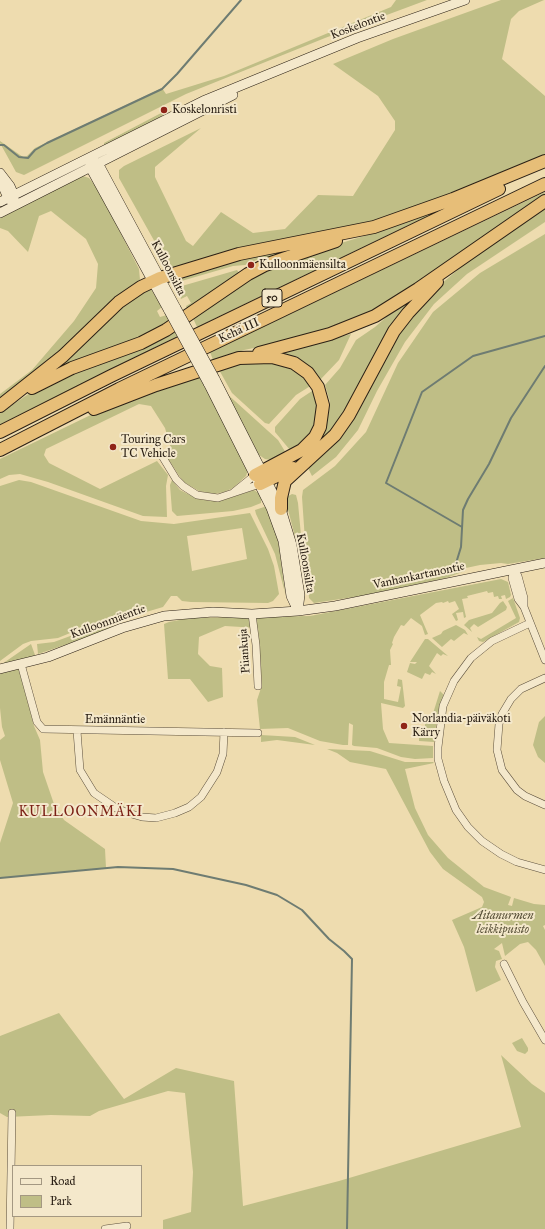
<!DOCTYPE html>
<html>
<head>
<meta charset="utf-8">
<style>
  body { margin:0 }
  #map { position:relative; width:545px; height:1229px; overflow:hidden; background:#eedcaf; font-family:"IM FELL Great Primer",serif }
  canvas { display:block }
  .legend { position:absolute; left:12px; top:1165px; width:130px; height:52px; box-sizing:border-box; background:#f4e8cb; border:1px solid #a49882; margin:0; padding:5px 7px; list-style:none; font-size:12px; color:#2b2015 }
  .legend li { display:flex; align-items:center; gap:8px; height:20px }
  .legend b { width:20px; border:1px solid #a49882 }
</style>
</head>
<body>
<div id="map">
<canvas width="545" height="1229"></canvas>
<ul class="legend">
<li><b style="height:5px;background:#f4e8cb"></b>Road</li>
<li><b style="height:11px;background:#bfbe86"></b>Park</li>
</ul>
</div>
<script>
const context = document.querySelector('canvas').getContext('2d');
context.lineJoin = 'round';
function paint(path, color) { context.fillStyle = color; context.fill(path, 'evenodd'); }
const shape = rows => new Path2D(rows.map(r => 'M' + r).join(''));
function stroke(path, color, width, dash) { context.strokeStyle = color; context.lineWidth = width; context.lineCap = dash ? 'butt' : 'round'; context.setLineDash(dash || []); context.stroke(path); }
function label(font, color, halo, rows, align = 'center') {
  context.font = font + ' "IM FELL Great Primer",serif'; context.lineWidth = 4; context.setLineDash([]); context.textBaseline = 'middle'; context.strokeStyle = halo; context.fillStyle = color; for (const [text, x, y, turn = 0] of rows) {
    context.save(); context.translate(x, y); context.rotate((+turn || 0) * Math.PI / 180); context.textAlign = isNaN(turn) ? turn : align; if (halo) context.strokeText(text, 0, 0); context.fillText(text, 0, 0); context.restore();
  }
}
paint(shape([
  [396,0,427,0,325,38,186,94,24,175,16,172,0,143,0,141,23,157,27,156,35,148,162,88,166,94,224,76,391,7],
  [501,0,544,0,519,11,511,19,502,59,545,96,545,155,486,182,363,225,223,253,170,269,119,178,119,170,124,166,201,128,155,167,155,177,186,241,193,246,221,212,253,233,285,229,318,195,353,196,395,130,395,121,378,96,333,64,393,39],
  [163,112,164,114,155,122,104,147,104,143],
  [80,175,89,178,98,189,139,269,140,280,62,352,0,400,0,394,32,370,74,321,96,288,98,264,86,239,51,211,39,216,28,252,8,231,0,228,0,216],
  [545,192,545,196,453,260,361,318,297,339,244,350,213,360,210,352],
  [461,200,197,327,193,318,260,272,328,247,384,230],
  [545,205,545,222,467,274,434,304,405,342,377,391,358,430,336,457,312,476,307,466,325,452,395,336,433,291,461,267],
  [545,234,545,558,508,564,501,563,480,565,466,568,465,571,446,578,361,596,314,603,309,598,302,497,303,490,335,466,366,432,398,363,433,312,480,273],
  [306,245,263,260,261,258,245,265,233,266,178,282,175,278,234,260],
  [237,270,239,273,188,311,186,306,191,303,187,296,181,299,178,291,182,286],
  [148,289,151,289,162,307,157,311,160,317,167,315,170,323,145,335,49,373,109,316],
  [421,293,384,338,339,421,323,440,306,452,324,427,329,411,330,402,325,385,340,368,356,340,375,327,391,313],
  [174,329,178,336,0,425,0,413,33,391],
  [351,334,339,360,320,380,276,354],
  [267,361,297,369,312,385,296,395,269,424,265,423,232,393,218,368],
  [198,373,248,470,246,476,233,488,224,492,214,494,199,491,185,483,180,477,165,454,171,449,165,428,151,406,139,404,46,449,44,455,49,463,100,489,157,461,168,475,166,486,167,517,143,516,48,482,20,474,9,475,0,479,0,459,103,409],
  [315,389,318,398,316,424,309,436,298,446,290,450,275,432,275,427,300,399],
  [225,392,278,440,286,453,271,460,265,459,259,455],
  [19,480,31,482,141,521,174,524,250,513,268,549,274,566,279,594,273,601,268,603,191,602,182,601,177,596,171,596,163,607,89,629,75,631,58,638,31,641,23,644,0,661,0,486],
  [242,528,247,559,192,571,187,536],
  [172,480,180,490,198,499,212,501,223,500,254,490,261,495,261,503,251,507,233,511,177,516,172,511,170,485],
  [292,494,296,495,298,503,303,557,301,552,299,552,285,498],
  [267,506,278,538,285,593,275,554,256,514,255,510],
  [501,579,508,582,511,595,510,597,506,599,505,595,501,596,502,599,499,599,498,596,494,597,493,592,488,593,487,591,467,596,468,598,462,599,466,617,464,618,463,612,456,613,458,620,456,621,452,614,459,609,455,601,449,603,448,601,443,603,442,602,436,603,420,615,428,634,425,635,422,626,411,618,404,626,401,625,394,637,392,643,393,644,390,650,391,665,389,665,384,682,384,699,398,702,401,687,397,686,398,679,402,680,405,706,403,708,381,703,383,729,389,743,433,746,433,758,415,759,401,757,377,748,354,746,352,745,353,725,349,723,348,745,343,745,320,741,288,728,260,729,257,700,262,685,258,628,225,626,199,637,198,654,210,666,222,668,223,697,208,702,190,679,168,679,164,624,169,622,190,618,310,616],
  [513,598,520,618,519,622,483,642,479,641,477,637,481,639,516,618,508,601],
  [503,601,507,607,506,610,478,627,474,624,470,628,472,632,464,625,469,620,492,613,500,603],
  [456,625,465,630,468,635,464,633,454,641,451,639,442,647,432,638,441,634,443,631],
  [113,626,106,631,38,654,37,644,54,642,73,635],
  [425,639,428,639,448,656,443,654,441,656,437,653,429,666,436,674,432,672,430,675,425,673,422,679,407,672,410,663,415,664,417,662,410,662],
  [31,644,35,655,34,657,2,664],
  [19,668,34,726,40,740,43,772,54,804,64,820,105,849,106,868,0,878,0,843,13,803,0,760,0,740,5,736,2,727,0,708,0,672],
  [440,691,444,695,437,717,434,742,419,741,419,731,425,731,425,722,430,723],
  [545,716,545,763,538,757,533,745,539,722],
  [261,735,295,737,315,745,277,740,261,742],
  [327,749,370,751,405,762,433,762,434,763,405,769,415,808,428,835,448,858,484,887,511,897,508,905,512,906,514,898,534,904,545,905,545,925,543,926,545,930,545,966,536,950,528,942,520,944,505,956,502,943,494,949,499,951,502,959,496,961,495,967,501,980,476,992,464,947,452,920,482,907,484,902,482,897,443,869,430,852,386,769,350,762,337,753],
  [59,1013,124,1099,176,1068,234,1081,243,1206,339,1181,521,1127,501,1055,532,1084,545,1093,545,1229,163,1229,163,1220,191,1212,193,1172,185,1093,168,1091,99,1111,90,1116,51,1115,7,1117,0,1113,0,1036],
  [522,1038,528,1048,528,1051,525,1054,517,1051,512,1043]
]), '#bfbe86');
stroke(shape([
  [0,145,4,145,19,157,28,158,35,150,47,143,162,89,177,74,241,0],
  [462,527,386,483,422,392,473,356,545,336],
  [453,573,461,547,463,510,468,499,489,464,511,418,545,366],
  [0,878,118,867,173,869,246,885,277,895,302,910,329,939,344,951,352,959,347,1229]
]), '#6e7c72', 2);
const street = shape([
  [162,456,176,479,183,486,197,495,218,498,260,484],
  [234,492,255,475],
  [514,569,512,578,518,599,524,607,545,660],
  [514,569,518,576,524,598,524,607],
  [252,614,256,645,258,686],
  [530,623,492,641,471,658,454,681,443,706,438,747,438,759,444,781,456,810,468,827,482,841,501,854,517,862,545,870],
  [21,664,37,722,43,729,258,733],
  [545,678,521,689,511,699,502,714,499,724,497,750,502,770,517,790,525,796,545,805],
  [77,731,80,770,94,793,116,808,128,813,142,817,156,818,175,813,189,807,201,797,217,772,223,754,224,732],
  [504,964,523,1002,545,1040],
  [10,1229,12,1113],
  [105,1229,127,1226]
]);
const secondary = shape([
  [90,161,90,167,169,311],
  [94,161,98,163,176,308],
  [0,173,10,186,14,195,14,201],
  [0,180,8,198,12,202],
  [0,202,203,101,357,38,465,0],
  [0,213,233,95],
  [215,379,281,509,292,545,300,595,298,611],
  [208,383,271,508,283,541,291,596,298,611],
  [0,669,48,657,122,628,164,616,213,612,252,614,298,611,335,606,545,563]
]);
const highway = shape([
  [259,353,330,334,375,316,418,289,545,201],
  [32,388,72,368,141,343,166,330,248,274,265,265,336,241],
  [0,406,63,356,119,302,141,287,160,278,239,254,374,227,453,199,545,161],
  [94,409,156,385,239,358,272,357,294,363,308,373,318,387,323,405,320,427,315,437,302,450,255,475],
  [0,432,111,376,499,189],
  [0,450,119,389,545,184],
  [260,484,293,468],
  [281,509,281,498,285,481,335,435,349,415,394,331,408,313,437,282]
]);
stroke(street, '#5c4f3c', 8);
stroke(secondary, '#2b2015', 10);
stroke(highway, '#2b2015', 14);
stroke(street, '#f4e8cb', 7);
stroke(secondary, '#f4e8cb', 9);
stroke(highway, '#e7be78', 12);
const secondaryBridge = shape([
  [176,308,215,379],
  [169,311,208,383]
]);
stroke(secondaryBridge, '#2b2015', 10, []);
stroke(secondaryBridge, '#f4e8cb', 9);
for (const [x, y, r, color] of [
  [164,110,4,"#8f2418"],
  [251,265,4,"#8f2418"],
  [113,447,4,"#8f2418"],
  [404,726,4,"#8f2418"]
]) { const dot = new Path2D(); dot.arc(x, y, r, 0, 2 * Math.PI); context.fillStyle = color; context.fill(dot); stroke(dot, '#f4e8cb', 1.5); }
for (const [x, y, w] of [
  [272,298,20]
]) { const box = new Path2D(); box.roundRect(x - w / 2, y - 9, w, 18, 3); context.fillStyle = '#f4e8cb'; context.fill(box); stroke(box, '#2b2015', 1); }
label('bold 11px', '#2b2015', null, [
  ["50",272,298]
]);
label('12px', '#2b2015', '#f4e8cb', [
  ["Koskelontie",358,26,-21],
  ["Kulloonsilta",168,268,62],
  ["Kehä III",239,331,-25],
  ["Kulloonsilta",305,563,80],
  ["Vanhankartanontie",419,576,-12],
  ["Kulloonmäentie",108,622,-20],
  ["Piiankuja",245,651,-94],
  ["Emännäntie",115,720]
]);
label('12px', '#2b2015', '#f4e8cb', [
  ["Koskelonristi",172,110],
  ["Kulloonmäensilta",259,265],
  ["Touring Cars",121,440],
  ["TC Vehicle",121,454],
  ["Norlandia-päiväkoti",412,719],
  ["Kärry",412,733]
], 'left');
label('italic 12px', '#574f37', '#f4e8cb', [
  ["Aitanurmen",503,916],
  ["leikkipuisto",503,930]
]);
context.letterSpacing = '1px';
label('14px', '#7a1f14', '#f4e8cb', [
  ["KULLOONMÄKI",81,813]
]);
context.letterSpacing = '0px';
</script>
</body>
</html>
